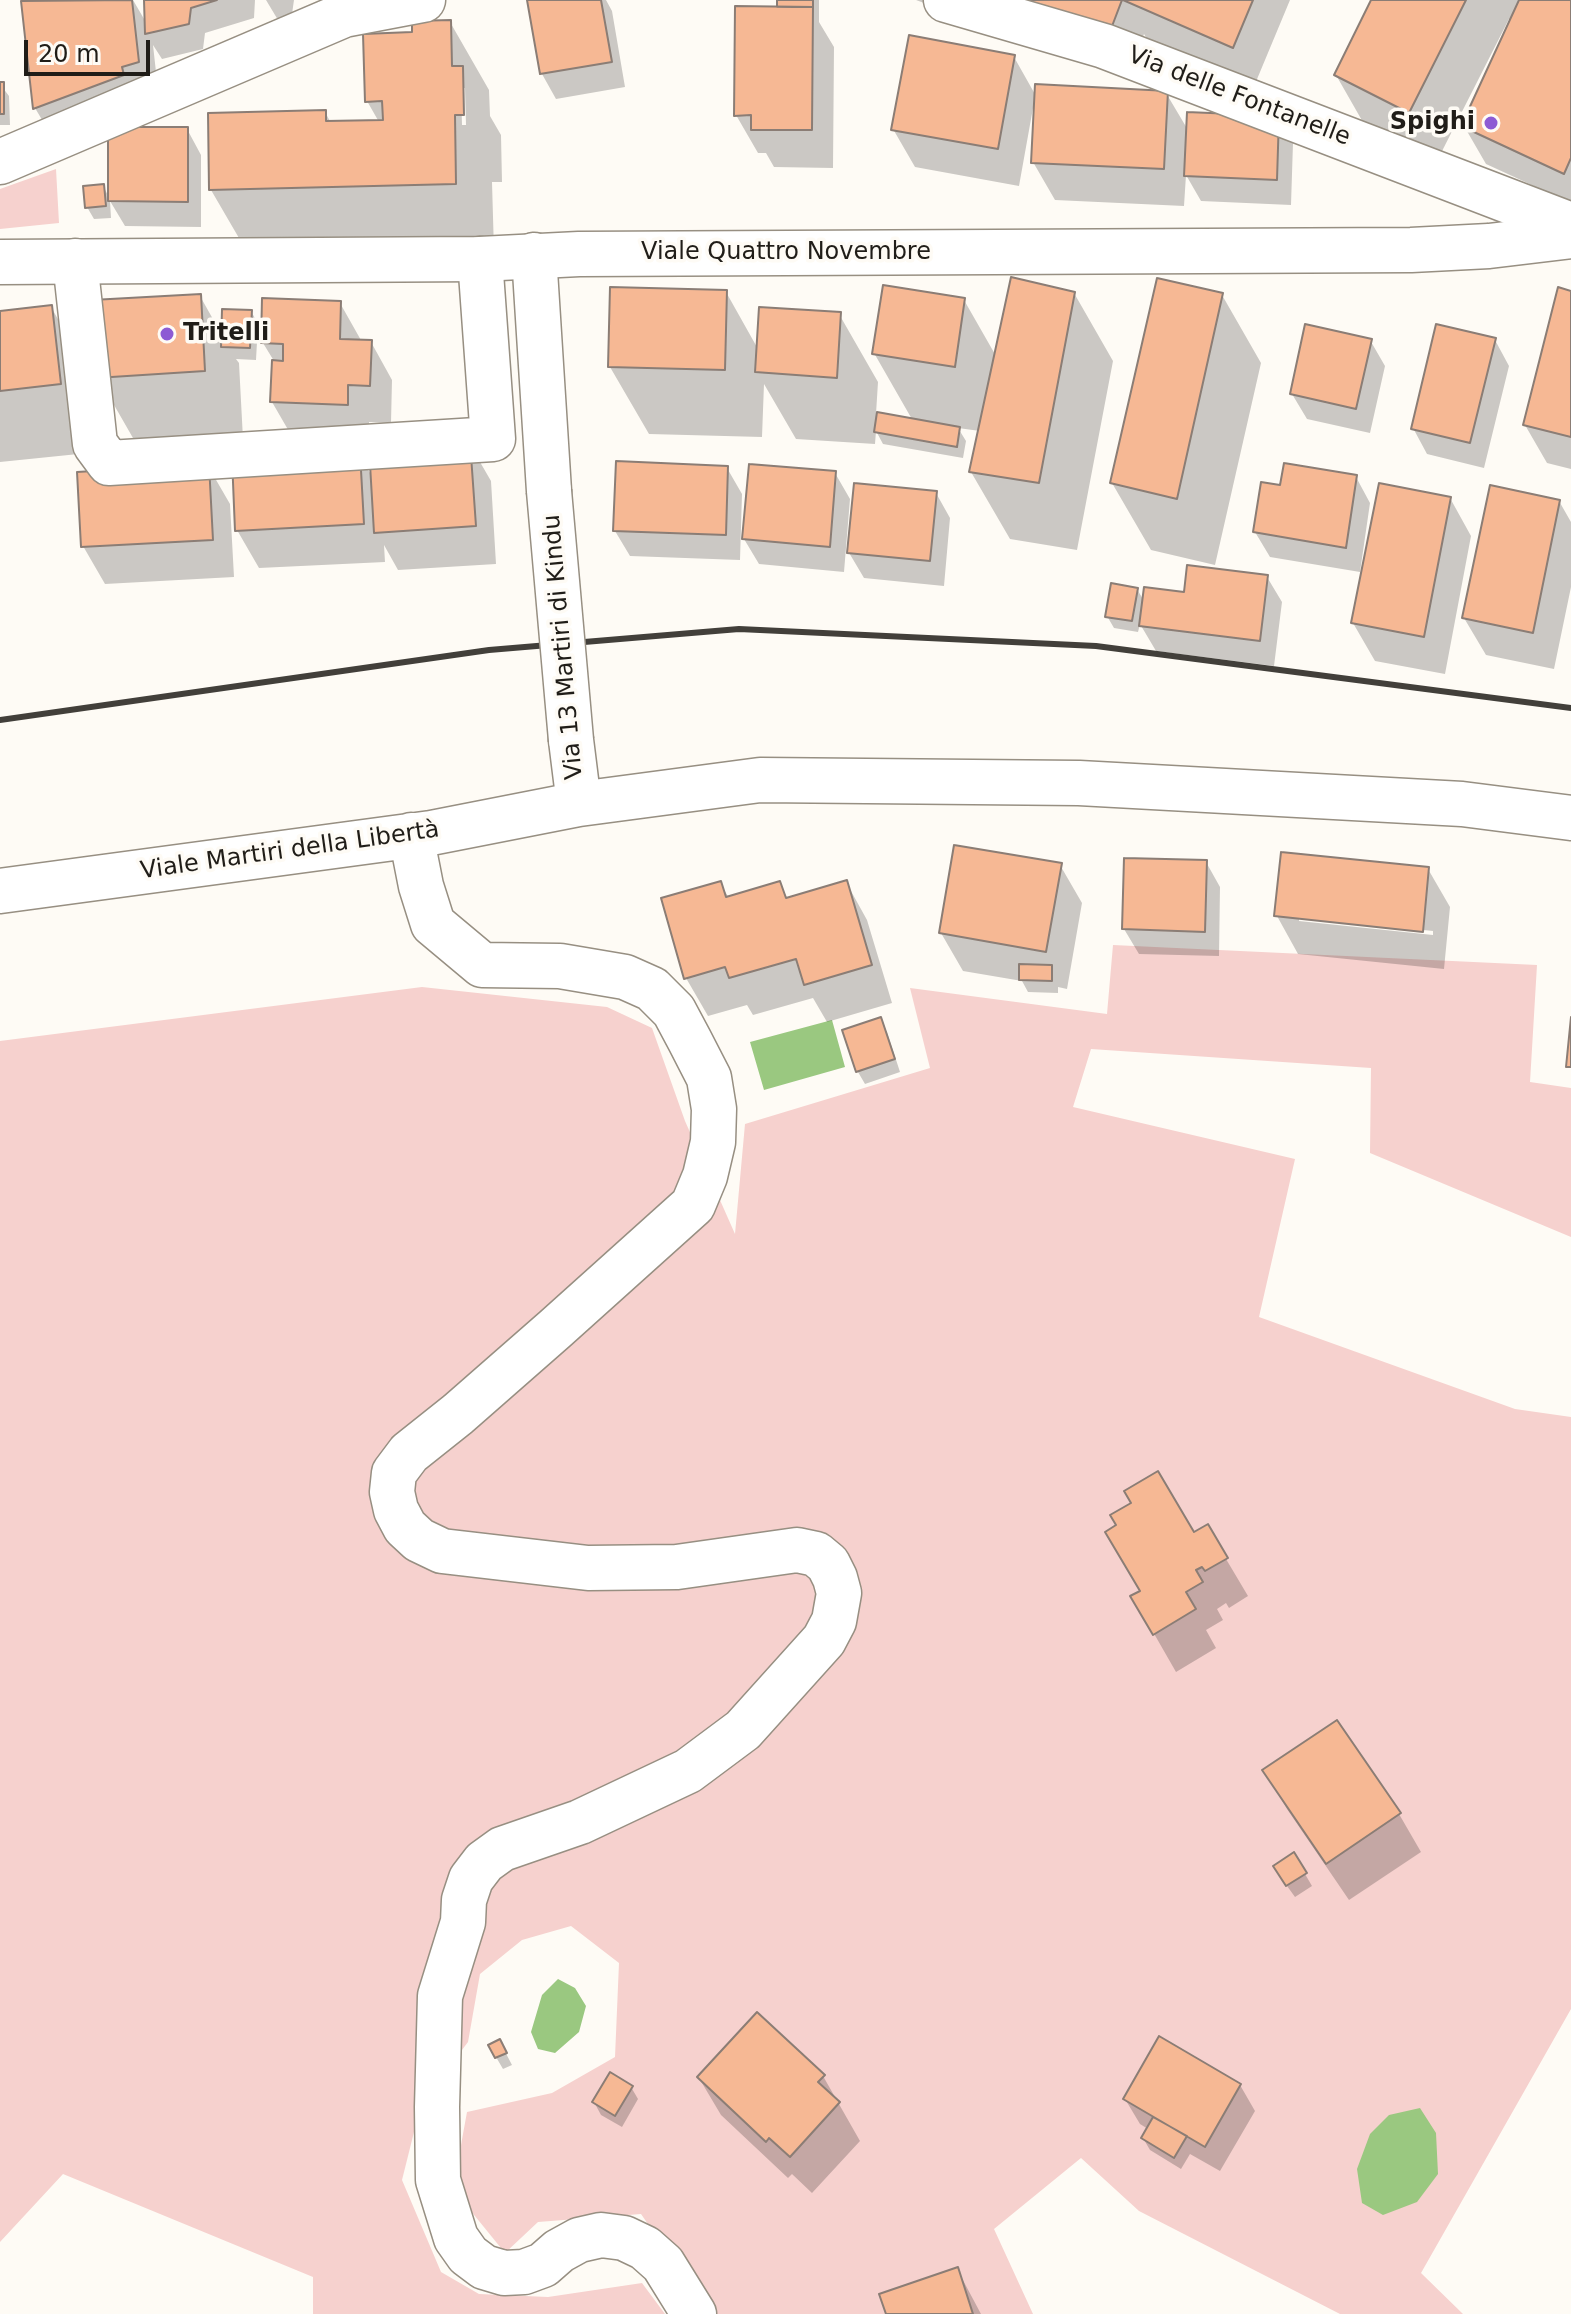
<!DOCTYPE html>
<html>
<head>
<meta charset="utf-8">
<style>
  body { margin:0 }
  #map { position:relative; width:1571px; height:2314px; overflow:hidden; background:#fefbf5; font-family:"DejaVu Sans",sans-serif }
  canvas { display:block }
  .scale { position:absolute; left:24px; top:40px; width:126px; height:36px; box-sizing:border-box; border:4px solid #201d18; border-top:0; padding-left:10px; font-size:24px; line-height:28px; white-space:nowrap; color:#201d18; -webkit-text-stroke:6px #fefbf5; paint-order:stroke }
</style>
</head>
<body>
<div id="map">
<canvas width="1571" height="2314"></canvas>
<div class="scale">20 m</div>
</div>
<script>
const context = document.querySelector('canvas').getContext('2d');
context.lineJoin = 'round';
function paint(path, color) { context.fillStyle = color; context.fill(path, 'evenodd'); }
const shape = rows => new Path2D(rows.map(r => 'M' + r).join(''));
function stroke(path, color, width, dash) { context.strokeStyle = color; context.lineWidth = width; context.lineCap = dash ? 'butt' : 'round'; context.setLineDash(dash || []); context.stroke(path); }
function label(font, color, halo, rows, align = 'center') {
  context.font = font + ' "DejaVu Sans",sans-serif'; context.lineWidth = 7; context.setLineDash([]); context.textBaseline = 'middle'; context.strokeStyle = halo; context.fillStyle = color; for (const [text, x, y, turn = 0] of rows) {
    context.save(); context.translate(x, y); context.rotate((+turn || 0) * Math.PI / 180); context.textAlign = isNaN(turn) ? turn : align; if (halo) context.strokeText(text, 0, 0); context.fillText(text, 0, 0); context.restore();
  }
}
paint(shape([
  [56,169,59,223,0,229,0,189],
  [1113,945,1537,965,1530,1082,1571,1088,1571,1237,1370,1153,1371,1068,1091,1049,1073,1107,1295,1159,1259,1317,1515,1409,1571,1417,1571,2009,1421,2273,1463,2314,1340,2314,1139,2211,1081,2158,994,2229,1033,2314,710,2314,641,2214,538,2222,505,2253,453,2189,467,2112,552,2093,615,2057,619,1963,571,1926,522,1940,480,1974,468,2042,421,2104,402,2180,441,2272,479,2294,548,2297,642,2283,665,2314,313,2314,313,2277,63,2174,0,2242,0,1041,422,987,607,1007,652,1028,685,1121,735,1234,745,1124,930,1068,910,988,1107,1014]
]), '#f6d1ce');
paint(shape([
  [832,1020,845,1067,764,1090,750,1042],
  [558,1979,575,1988,586,2006,579,2032,555,2053,538,2049,531,2032,542,1995],
  [1420,2108,1436,2133,1438,2174,1417,2202,1383,2215,1362,2203,1357,2169,1370,2134,1389,2115]
]), '#9ac880');
paint(shape([
  [65,0,133,0,147,24,146,0,255,0,254,18,205,33,203,49,162,59,153,45,159,99,57,145,35,108,23,3],
  [266,0,294,0,291,21,278,20],
  [529,0,606,0,612,11,625,87,556,99,542,74],
  [779,0,819,0,819,22,834,47,833,168,774,167,766,153,758,153,736,115,781,9],
  [916,0,1290,0,1255,84,1147,39,1144,34,1128,79],
  [1374,0,1571,0,1571,203,1486,164,1464,126,1512,21,1509,19,1437,161,1364,124,1336,75],
  [450,22,489,90,490,116,501,135,502,182,492,182,494,251,250,257,211,190,325,112,331,123,379,122,367,101,414,34],
  [461,88,465,88,466,125,462,125],
  [1014,57,1036,96,1166,93,1188,130,1278,118,1293,143,1291,205,1201,201,1186,175,1184,206,1055,200,1033,162,1036,109,1033,108,1019,186,915,167,893,129],
  [0,84,9,96,10,125,0,125],
  [187,129,201,155,201,227,125,226,110,201,111,218,94,219,87,207,103,186,110,199],
  [726,292,758,349,839,314,878,382,876,414,913,421,874,353,964,300,996,356,1074,293,1113,361,1077,550,1010,539,971,472,980,431,958,428,966,441,963,458,883,444,876,431,875,444,796,439,764,384,762,437,649,434,610,367],
  [1571,293,1571,469,1547,463,1525,425],
  [1222,295,1261,363,1215,565,1151,550,1112,483],
  [200,296,223,337,251,311,258,324,256,360,236,359,239,363,243,439,137,445,98,377],
  [340,303,362,342,371,342,392,380,391,423,369,422,368,442,294,440,272,402,274,361,263,343],
  [51,307,90,375,98,452,0,462,0,313],
  [1370,340,1385,366,1370,433,1307,419,1292,394],
  [1495,340,1509,366,1484,468,1427,454,1413,428],
  [469,443,491,481,496,564,398,570,384,545,385,562,259,568,237,530,359,454,373,478],
  [208,466,230,504,234,577,105,584,83,546],
  [727,468,742,494,740,560,630,556,615,531],
  [835,473,850,499,844,572,759,564,744,539],
  [1356,477,1370,503,1360,572,1270,557,1255,532],
  [936,493,950,518,944,586,864,578,848,551],
  [1450,498,1471,536,1445,674,1375,661,1353,623],
  [1559,501,1571,522,1571,587,1554,669,1486,655,1464,618],
  [1267,577,1282,602,1274,666,1156,651,1140,624,1138,632,1114,628,1107,616,1137,589,1144,601],
  [1206,862,1220,887,1219,956,1139,954,1124,929],
  [1060,865,1082,903,1067,989,1058,987,1058,993,1028,992,1022,981,963,971,941,933],
  [1428,869,1450,907,1444,969,1298,954,1277,916],
  [1299,917,1433,931,1433,935,1299,921],
  [846,882,867,920,892,1003,827,1022,813,998,753,1015,747,1005,708,1016,686,978,720,883,729,898,779,883,788,899],
  [880,1020,887,1032,900,1072,865,1084,858,1072,844,1031],
  [1194,1535,1226,1559,1248,1596,1229,1608,1226,1603,1217,1609,1223,1620,1206,1630,1216,1648,1176,1672,1133,1597,1142,1592],
  [1265,1771,1399,1814,1421,1852,1349,1900,1287,1809],
  [1305,1874,1312,1886,1295,1897,1282,1879],
  [500,2042,512,2065,503,2069,496,2057],
  [823,2076,860,2141,812,2193,792,2174,788,2178,721,2115,699,2078],
  [1240,2085,1255,2111,1220,2171,1190,2154,1181,2169,1150,2150,1143,2138,1148,2129,1140,2124,1125,2099],
  [631,2087,638,2099,622,2127,601,2115,594,2102],
  [957,2269,981,2314,888,2314]
]), '#0003');
const building = shape([
  [132,0,139,62,122,67,124,75,33,109,21,1,132,0],
  [144,0,217,0,191,8,189,24,145,34,144,0],
  [527,0,601,0,612,62,540,74,527,0],
  [777,0,813,0,813,7,777,7,777,0],
  [993,0,1122,0,1106,42,993,0],
  [1123,0,1253,0,1233,48,1123,0],
  [1371,0,1466,0,1409,113,1334,75,1371,0],
  [1519,0,1571,0,1571,158,1564,174,1461,126,1519,0],
  [735,6,813,7,812,130,751,130,751,115,734,116,735,6],
  [451,20,452,66,463,66,464,115,455,115,456,184,209,190,208,113,326,110,326,121,383,120,382,101,365,102,363,34,412,32,412,21,451,20],
  [909,35,1015,55,998,149,891,130,909,35],
  [0,82,4,82,4,114,0,114,0,82],
  [1035,84,1168,91,1164,169,1031,163,1035,84],
  [1187,112,1279,116,1277,180,1184,176,1187,112],
  [108,127,188,127,188,202,108,201,108,127],
  [104,184,106,206,85,208,83,186,104,184],
  [1011,277,1075,292,1039,483,969,472,1011,277],
  [1157,278,1223,293,1177,499,1110,483,1157,278],
  [883,285,965,298,955,367,872,354,883,285],
  [610,287,727,290,725,370,608,367,610,287],
  [1558,287,1571,291,1571,437,1523,425,1558,287],
  [201,294,205,371,96,378,92,300,201,294],
  [262,298,341,301,340,339,372,340,370,386,348,385,348,405,270,402,272,360,283,361,283,344,261,343,262,298],
  [52,305,61,384,0,391,0,311,52,305],
  [759,307,841,312,837,378,755,372,759,307],
  [222,309,252,310,250,348,221,347,222,309],
  [1305,324,1372,339,1356,409,1290,394,1305,324],
  [1436,324,1496,338,1470,443,1411,429,1436,324],
  [877,412,960,427,957,447,874,432,877,412],
  [470,441,476,526,374,533,369,447,470,441],
  [360,452,364,524,235,531,232,458,360,452],
  [616,461,728,466,726,535,613,531,616,461],
  [1284,463,1357,475,1346,548,1253,532,1261,482,1280,485,1284,463],
  [209,464,213,540,81,547,77,472,209,464],
  [749,464,836,471,830,547,742,539,749,464],
  [854,483,937,491,930,561,847,553,854,483],
  [1379,483,1451,497,1424,637,1351,623,1379,483],
  [1490,485,1560,500,1533,633,1462,618,1490,485],
  [1187,565,1268,575,1260,641,1139,626,1144,587,1184,592,1187,565],
  [1111,583,1138,588,1132,621,1105,617,1111,583],
  [954,845,1062,863,1046,952,939,933,954,845],
  [1281,852,1429,867,1423,932,1274,916,1281,852],
  [1124,858,1207,860,1205,932,1122,929,1124,858],
  [847,880,872,965,804,985,796,959,729,978,725,967,684,979,661,898,721,881,726,897,780,881,786,898,847,880],
  [1019,964,1052,965,1052,981,1019,980,1019,964],
  [881,1017,895,1059,856,1072,842,1030,881,1017],
  [1571,1017,1571,1067,1566,1067,1571,1017],
  [1158,1471,1194,1532,1208,1524,1228,1558,1205,1571,1202,1567,1196,1570,1203,1582,1186,1592,1196,1609,1153,1635,1130,1596,1140,1591,1105,1532,1116,1525,1110,1515,1131,1503,1124,1491,1158,1471],
  [1337,1720,1401,1813,1326,1864,1262,1770,1337,1720],
  [1294,1852,1307,1873,1286,1886,1273,1866,1294,1852],
  [757,2012,825,2075,818,2082,840,2102,790,2157,769,2138,766,2142,697,2077,757,2012],
  [1159,2036,1241,2084,1205,2147,1123,2099,1159,2036],
  [500,2039,507,2053,495,2058,488,2045,500,2039],
  [610,2072,633,2086,615,2116,592,2102,610,2072],
  [1153,2117,1187,2136,1174,2158,1141,2138,1153,2117],
  [958,2267,973,2314,886,2314,879,2294,958,2267]
]);
paint(building, '#f6b894');
stroke(building, '#8b7d75', 2);
const street = shape([
  [946,0,1104,46,1571,225],
  [0,162,344,15,423,0],
  [534,255,549,491],
  [75,261,95,444,109,463,493,439,480,259],
  [571,740,579,804],
  [411,835,421,886,433,924,482,965,560,966,625,977,652,989,674,1011,690,1041,709,1078,714,1109,713,1142,705,1176,693,1205,555,1329,458,1414,409,1453,394,1473,392,1492,396,1510,405,1527,419,1540,442,1551,588,1568,677,1567,797,1550,816,1554,828,1564,835,1578,839,1593,834,1621,824,1640,743,1730,688,1771,580,1822,502,1849,484,1862,471,1879,464,1900,463,1922,440,1996,437,2107,438,2180,456,2238,468,2255,484,2267,504,2273,524,2272,543,2265,559,2251,579,2240,601,2235,624,2238,645,2248,663,2264,694,2314],
  [0,891,431,833,579,804,760,780,1079,783,1462,804,1571,818]
]);
const secondary = shape([
  [0,262,480,259,579,254,1411,250,1489,246,1571,236]
]);
stroke(street, '#978f82', 47);
stroke(secondary, '#978f82', 47);
stroke(street, '#fff', 44);
stroke(secondary, '#fff', 44);
stroke(shape([
  [0,720,489,650,739,629,1096,646,1571,708]
]), '#423f3a', 6);
const streetBridge = shape([
  [549,491,571,740]
]);
stroke(streetBridge, '#978f82', 47, []);
stroke(streetBridge, '#fff', 44);
for (const [x, y, r, color] of [
  [1491,123,8,"#8d5bd4"],
  [167,334,8,"#8d5bd4"]
]) { const dot = new Path2D(); dot.arc(x, y, r, 0, 2 * Math.PI); context.fillStyle = color; context.fill(dot); stroke(dot, '#fefbf5', 3); }
label('24px', '#201d18', '#fefbf5', [
  ["Via delle Fontanelle",1239,97,21],
  ["Viale Quattro Novembre",786,253],
  ["Via 13 Martiri di Kindu",564,647,-95],
  ["Viale Martiri della Libertà",290,851,-8]
]);
label('bold 24px', '#201d18', '#fefbf5', [
  ["Spighi",1475,123],
  ["Tritelli",183,334,"left"]
], 'right');
</script>
</body>
</html>
